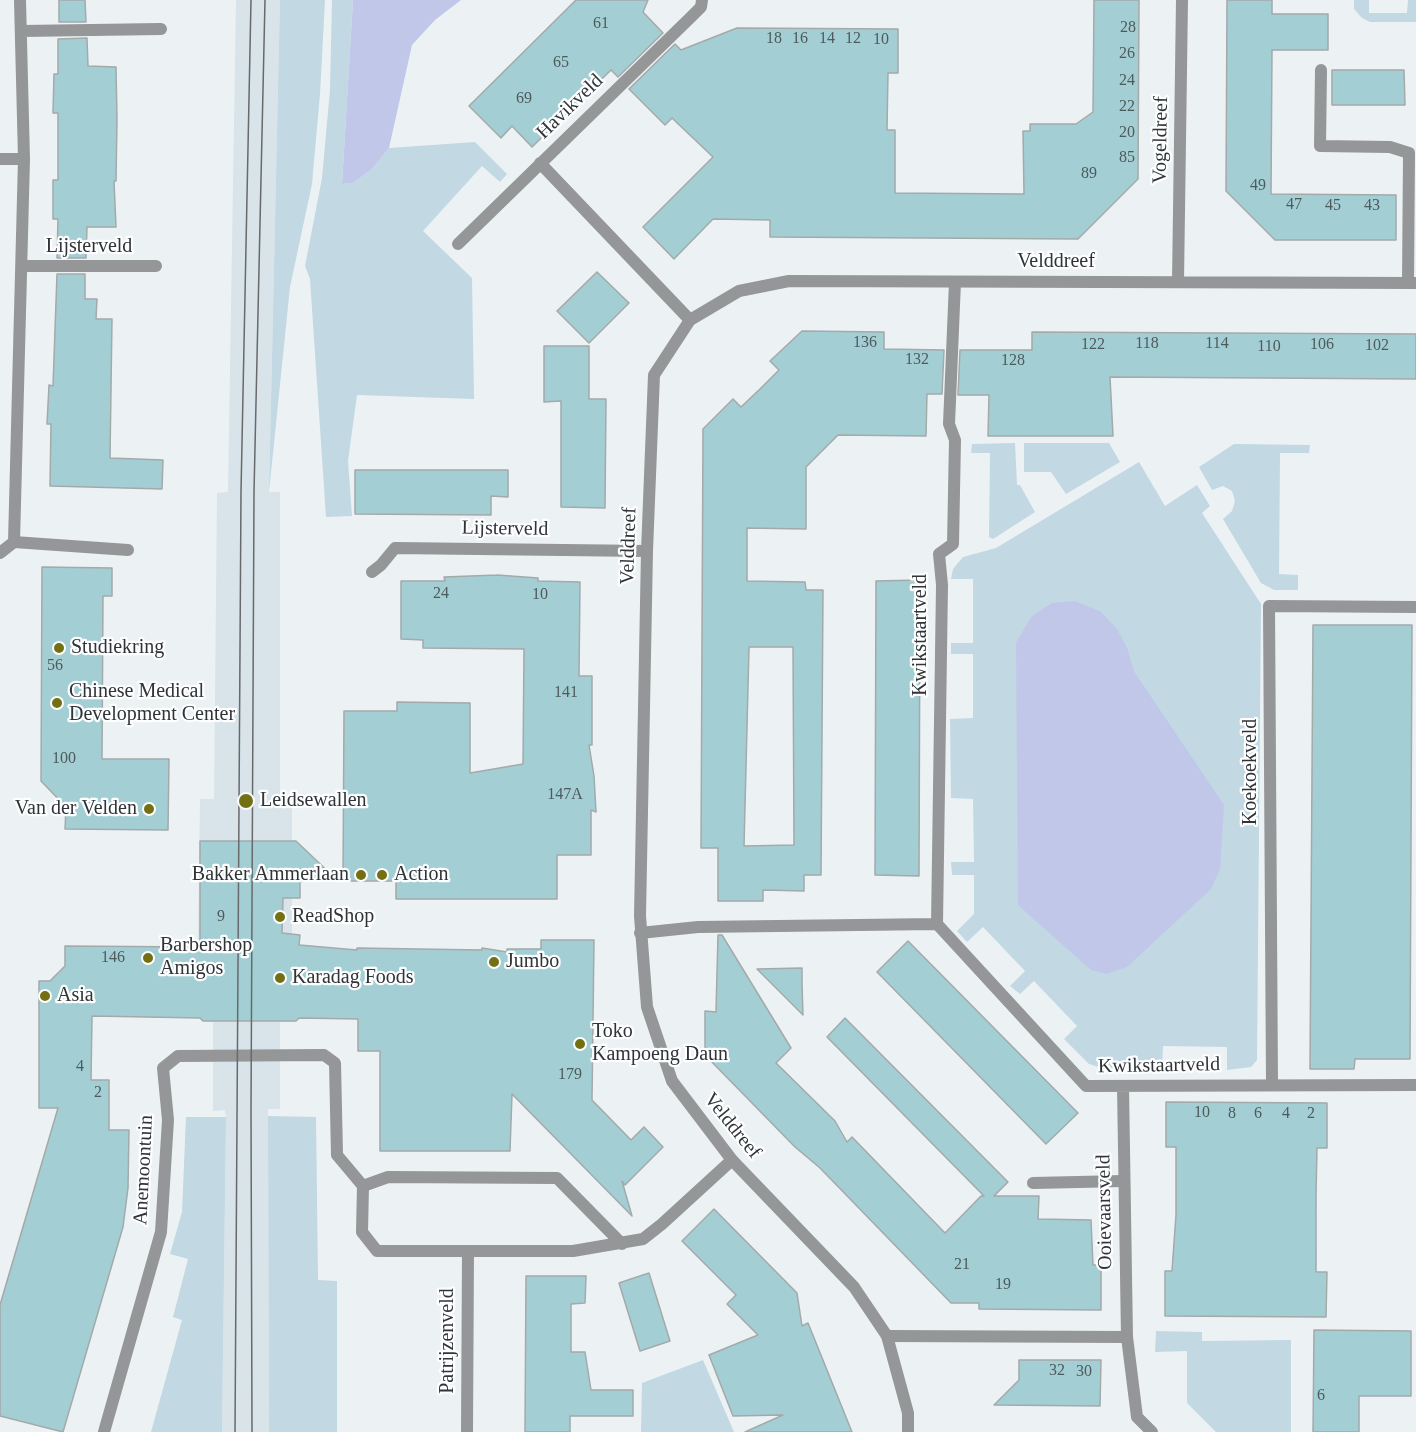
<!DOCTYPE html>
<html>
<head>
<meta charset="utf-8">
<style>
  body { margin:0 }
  canvas { display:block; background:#ecf1f4 }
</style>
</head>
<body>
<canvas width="1416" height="1432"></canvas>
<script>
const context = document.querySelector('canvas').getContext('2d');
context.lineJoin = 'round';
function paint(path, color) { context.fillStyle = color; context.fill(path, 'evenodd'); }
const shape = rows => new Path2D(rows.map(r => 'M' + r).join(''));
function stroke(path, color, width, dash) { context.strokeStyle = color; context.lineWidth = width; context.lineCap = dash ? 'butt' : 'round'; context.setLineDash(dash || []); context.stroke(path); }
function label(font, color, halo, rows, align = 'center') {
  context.font = font + ' Georgia,serif'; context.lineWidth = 4.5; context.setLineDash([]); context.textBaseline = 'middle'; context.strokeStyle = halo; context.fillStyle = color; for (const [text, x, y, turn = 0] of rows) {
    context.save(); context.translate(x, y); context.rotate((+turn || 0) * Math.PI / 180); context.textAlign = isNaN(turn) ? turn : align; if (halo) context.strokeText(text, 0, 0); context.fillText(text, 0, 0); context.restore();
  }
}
paint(shape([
  [236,0,280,0,269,492,280,492,280,799,292,800,292,947,280,948,280,1109,268,1109,268,1116,269,1432,222,1432,226,1117,225,1110,213,1111,213,948,198,948,200,799,214,799,217,493,228,492]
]), '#d8e4ea');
paint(shape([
  [280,0,325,0,320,94,312,184,290,287,269,492],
  [332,0,353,0,342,184,353,183,372,169,389,148,475,142,507,174,500,182,482,166,423,231,472,278,474,399,357,395,348,461,352,516,326,517,310,279,305,266,322,178,330,90],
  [1354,0,1369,0,1369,13,1407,13,1408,0,1416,0,1416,22,1370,22,1362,18,1354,9],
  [1015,443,1017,485,1020,485,1035,512,993,539,989,537,990,453,971,453,972,444],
  [1024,443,1109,443,1120,462,1066,494,1051,472,1024,472],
  [1234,444,1310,445,1309,453,1280,453,1279,574,1298,575,1298,590,1274,590,1261,583,1223,519,1232,511,1235,501,1232,491,1223,486,1212,490,1199,467],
  [1139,462,1165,506,1197,485,1210,506,1202,513,1261,604,1257,1060,1251,1067,1227,1070,1227,1047,1163,1046,1162,1069,1102,1068,1089,1064,1064,1039,1077,1026,1034,981,1020,994,1010,986,1025,971,983,927,967,942,957,931,974,914,974,875,952,875,951,862,974,862,973,799,951,798,950,719,973,718,973,654,951,654,951,643,973,643,973,579,951,579,953,569,963,557,996,548],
  [1024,630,1128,650,1135,673,1091,970,1070,949,1016,642],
  [268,1116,316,1117,318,1280,337,1281,337,1432,269,1432],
  [186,1117,226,1117,222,1432,151,1432,182,1320,173,1317,188,1259,170,1254,182,1212],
  [1156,1331,1202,1332,1202,1341,1291,1340,1291,1432,1216,1432,1187,1403,1187,1351,1155,1352],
  [703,1360,734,1432,641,1432,642,1383]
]), '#c2d8e3');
paint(shape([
  [353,0,461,0,435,20,412,45,389,148,372,169,353,183,342,184],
  [1075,601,1100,611,1117,629,1128,650,1135,673,1224,805,1220,869,1211,889,1127,967,1107,974,1091,970,1018,905,1016,642,1032,616,1052,603]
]), '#c1c7e8');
const building = shape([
  [59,0,85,0,86,22,59,22,59,0],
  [576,0,648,0,643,12,663,33,618,77,611,70,532,147,512,126,501,138,469,106,576,0],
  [1094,0,1139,0,1138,179,1078,239,770,237,770,220,713,219,674,259,643,227,713,157,672,118,665,125,629,89,675,44,681,50,737,28,898,29,898,73,888,73,887,130,895,130,895,193,1024,194,1023,131,1030,131,1030,124,1076,124,1093,112,1094,0],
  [1227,0,1272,0,1272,14,1328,14,1328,50,1272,50,1271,194,1396,195,1396,240,1275,240,1226,191,1227,0],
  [87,38,88,66,116,67,117,119,116,181,114,181,116,227,87,227,86,258,57,258,58,219,53,219,53,180,58,180,58,113,53,113,54,74,58,74,58,39,87,38],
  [1332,70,1404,70,1405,105,1332,105,1332,70],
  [597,272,629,303,589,343,557,311,597,272],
  [57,274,85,274,85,299,97,299,96,319,112,319,110,458,163,460,162,489,50,486,51,424,47,424,49,385,53,386,57,274],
  [802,331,884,332,884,349,944,350,942,394,927,394,926,436,838,435,806,467,806,529,747,528,747,581,805,582,806,590,823,590,821,875,804,875,804,891,763,890,763,901,718,901,718,848,701,848,703,429,733,399,741,407,760,389,779,370,770,361,802,331],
  [749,647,793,647,794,845,744,846,749,647],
  [1032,332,1416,334,1416,379,1110,377,1113,436,988,436,989,395,958,395,960,350,1032,350,1032,332],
  [544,346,589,346,589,399,606,399,605,508,561,507,561,401,544,402,544,346],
  [355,470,508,470,508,497,491,496,491,515,355,514,355,470],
  [42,567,112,568,112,596,103,596,102,759,169,759,168,830,65,829,66,807,41,781,42,567],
  [497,575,538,578,538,581,580,582,579,676,592,676,592,745,589,745,594,776,596,812,591,810,591,855,557,855,557,899,396,899,396,881,343,881,344,711,397,711,397,702,470,703,470,773,523,764,524,649,423,648,423,640,401,639,401,581,445,581,444,577,497,575],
  [920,580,919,876,875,875,876,581,920,580],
  [1313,625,1412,625,1410,1059,1355,1059,1354,1069,1310,1069,1313,625],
  [200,841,296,841,338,881,300,881,300,898,283,898,282,933,300,935,299,945,357,950,357,948,482,950,482,948,507,952,507,949,541,949,541,940,594,940,592,1100,631,1140,644,1127,663,1147,625,1185,622,1181,632,1216,512,1094,510,1151,380,1151,380,1051,358,1051,358,1019,299,1018,296,1021,203,1021,200,1018,92,1016,91,1080,109,1080,109,1130,129,1130,128,1188,123,1227,63,1432,0,1416,0,1305,58,1108,39,1108,39,981,50,981,65,966,65,946,200,947,200,841],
  [718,935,722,935,791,1048,776,1063,835,1121,847,1142,852,1137,945,1233,981,1196,984,1196,827,1037,845,1018,1008,1182,994,1196,1039,1196,1038,1219,1091,1220,1093,1265,1101,1265,1101,1310,979,1309,979,1303,951,1303,820,1168,795,1147,705,1055,705,1011,716,1012,718,935],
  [908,941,1078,1113,1046,1144,877,972,908,941],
  [802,968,802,984,803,1015,757,969,802,968],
  [1166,1102,1327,1103,1327,1148,1317,1148,1316,1196,1316,1272,1327,1272,1326,1317,1165,1316,1165,1271,1172,1271,1176,1215,1176,1147,1166,1147,1166,1102],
  [714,1209,797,1293,802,1326,808,1323,852,1432,745,1432,783,1415,733,1416,709,1355,758,1335,727,1304,736,1295,682,1241,714,1209],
  [649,1273,670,1341,640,1351,619,1283,649,1273],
  [526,1276,586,1276,585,1303,571,1304,571,1352,585,1352,591,1390,633,1390,633,1416,570,1416,570,1432,525,1432,526,1276],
  [1314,1330,1411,1331,1411,1396,1359,1396,1359,1432,1313,1432,1314,1330],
  [1019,1360,1101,1360,1100,1406,994,1405,1019,1380,1019,1360]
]);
paint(building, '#a3cfd4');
stroke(building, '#a4a9aa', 1.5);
stroke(shape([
  [14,542,128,550],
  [1033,1183,1123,1181],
  [363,1186,388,1177,557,1178,622,1244]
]), '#959697', 12);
stroke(shape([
  [21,31,161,29],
  [1321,70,1320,146,1390,147,1409,153,1408,283],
  [0,159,24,159],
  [540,163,690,320],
  [458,244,691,17,701,7,702,0],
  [22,266,156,266],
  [0,553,14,542,24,159,20,0],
  [372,572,381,565,395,548,647,551],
  [937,924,942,585,939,554,953,544,955,440,949,424,955,282],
  [640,933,698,927,937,924,1086,1086,1416,1085],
  [1272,1084,1269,606,1416,607],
  [1123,1086,1127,1337,1137,1417,1152,1432],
  [887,1336,1127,1337],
  [104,1432,161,1232,168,1120,163,1068,178,1056,324,1055,335,1063,337,1155,363,1186,362,1232,377,1251,573,1251,643,1239,662,1224,732,1160],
  [467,1432,468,1251]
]), '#959697', 12);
stroke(shape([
  [1178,281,1182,0],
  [908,1432,908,1413,887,1336,854,1287,732,1160,672,1081,647,1007,640,916,647,551,654,375,690,320,739,291,789,281,1416,283]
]), '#959697', 12);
stroke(shape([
  [235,1432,241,492,251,0],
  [252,1432,251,1110,254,492,265,0]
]), '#67696b', 1.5);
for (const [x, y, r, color] of [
  [59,648,6,"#727013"],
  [57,703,6,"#727013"],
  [246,801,8,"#727013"],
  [149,809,6,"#727013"],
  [361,875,6,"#727013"],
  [382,875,6,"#727013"],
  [280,917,6,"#727013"],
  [148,958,6,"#727013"],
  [494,962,6,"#727013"],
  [280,978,6,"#727013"],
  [45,996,6,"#727013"],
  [580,1044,6,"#727013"]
]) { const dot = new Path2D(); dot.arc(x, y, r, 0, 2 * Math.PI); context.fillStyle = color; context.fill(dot); stroke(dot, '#fcfeff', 2); }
label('16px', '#4e5a5c', null, [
  ["61",601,24],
  ["28",1128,28],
  ["18",774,39],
  ["16",800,39],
  ["14",827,39],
  ["12",853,39],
  ["10",881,40],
  ["26",1127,54],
  ["65",561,63],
  ["24",1127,81],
  ["69",524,99],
  ["22",1127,107],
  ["20",1127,133],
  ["85",1127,158],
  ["89",1089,174],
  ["49",1258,186],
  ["47",1294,205],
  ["45",1333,206],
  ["43",1372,206],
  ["136",865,343],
  ["118",1147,344],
  ["114",1217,344],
  ["122",1093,345],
  ["106",1322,345],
  ["102",1377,346],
  ["110",1269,347],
  ["132",917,360],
  ["128",1013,361],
  ["24",441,594],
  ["10",540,595],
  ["56",55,666],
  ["141",566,693],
  ["100",64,759],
  ["147A",565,795],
  ["9",221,917],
  ["146",113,958],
  ["4",80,1067],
  ["179",570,1075],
  ["2",98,1093],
  ["10",1202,1113],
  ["8",1232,1114],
  ["6",1258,1114],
  ["4",1286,1114],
  ["2",1311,1114],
  ["21",962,1265],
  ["19",1003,1285],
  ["32",1057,1371],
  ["30",1084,1372],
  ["6",1321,1396]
]);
label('20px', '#313334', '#fcfeff', [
  ["Havikveld",570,107,-44],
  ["Vogeldreef",1161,140,-89],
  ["Lijsterveld",89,247],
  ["Velddreef",1056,262],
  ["Lijsterveld",505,529,1],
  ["Velddreef",629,546,-88],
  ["Kwikstaartveld",921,635,-90],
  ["Koekoekveld",1251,772,-90],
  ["Kwikstaartveld",1159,1066,-1],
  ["Velddreef",732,1126,51],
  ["Anemoontuin",144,1170,-87],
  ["Ooievaarsveld",1105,1212,-91],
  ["Patrijzenveld",448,1341,-90]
]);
label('20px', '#313334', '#fcfeff', [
  ["Studiekring",71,648],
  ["Chinese Medical",69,692],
  ["Development Center",69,715],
  ["Leidsewallen",260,801],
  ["Van der Velden",137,809,"right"],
  ["Bakker Ammerlaan",349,875,"right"],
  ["Action",394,875],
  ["ReadShop",292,917],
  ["Barbershop",160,946],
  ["Amigos",160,969],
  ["Jumbo",506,962],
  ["Karadag Foods",292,978],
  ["Asia",57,996],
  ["Toko",592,1032],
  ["Kampoeng Daun",592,1055]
], 'left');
</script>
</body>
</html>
